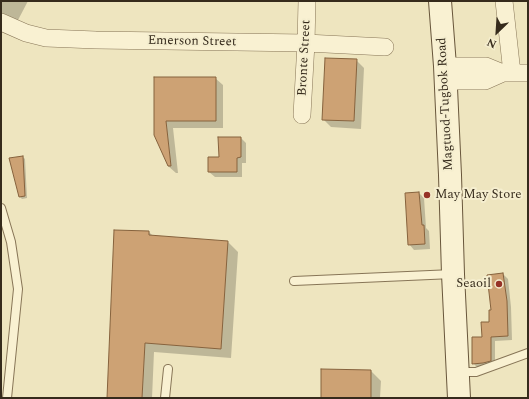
<!DOCTYPE html>
<html>
<head>
<meta charset="utf-8">
<style>
  body { margin:0 }
  #map { position:relative; width:529px; height:399px; overflow:hidden; background:#eee5bf; font-family:Spectral,serif }
  canvas { display:block }
  .frame { position:absolute; inset:0; border:2px solid #362b1c; pointer-events:none }
  .north { position:absolute; left:477px; top:12px; width:40px; height:40px; -webkit-text-stroke:3px #f5eecf; paint-order:stroke; rotate:205deg; font-size:11px; font-weight:700; line-height:16px; text-align:center; color:#362b1c }
  .north::after { content:''; display:block; margin:auto; width:14px; height:18px; background:#362b1c; clip-path:polygon(50% 0,100% 100%,50% 72%,0 100%) }
</style>
</head>
<body>
<div id="map">
<canvas width="529" height="399"></canvas>
<div class="frame"></div>
<div class="north">N</div>
</div>
<script>
const context = document.querySelector('canvas').getContext('2d');
context.lineJoin = 'round';
function paint(path, color) { context.fillStyle = color; context.fill(path, 'evenodd'); }
const shape = rows => new Path2D(rows.map(r => 'M' + r).join(''));
function stroke(path, color, width, dash) { context.strokeStyle = color; context.lineWidth = width; context.lineCap = dash ? 'butt' : 'round'; context.setLineDash(dash || []); context.stroke(path); }
function label(font, color, halo, rows, align = 'center') {
  context.font = font + ' Spectral,serif'; context.lineWidth = 4; context.setLineDash([]); context.textBaseline = 'middle'; context.strokeStyle = halo; context.fillStyle = color; for (const [text, x, y, turn = 0] of rows) {
    context.save(); context.translate(x, y); context.rotate((+turn || 0) * Math.PI / 180); context.textAlign = isNaN(turn) ? turn : align; if (halo) context.strokeText(text, 0, 0); context.fillText(text, 0, 0); context.restore();
  }
}
paint(shape([
  [1,1,28,1,17,22,1,19],
  [356,60,364,68,361,129,331,127,323,119],
  [155,78,215,78,223,85,223,128,173,128,178,173,176,173,168,166],
  [241,138,246,143,246,163,242,163,242,177,215,177,209,172,220,158],
  [23,157,25,159,27,198,22,199,20,197],
  [419,193,424,198,426,228,429,231,430,249,414,250,409,244],
  [149,232,153,236,228,242,238,252,231,358,154,352,152,398,108,398],
  [503,274,508,279,511,307,512,340,495,341,495,366,478,368,473,363,483,338,490,323,492,311],
  [527,327,528,327,528,342],
  [371,371,381,381,380,398,322,398]
]), '#0003');
const building = shape([
  [325,58,357,59,354,121,322,120,325,58],
  [154,77,216,77,216,121,166,121,171,166,168,166,154,135,154,77],
  [218,137,241,137,241,157,237,158,237,172,208,172,208,157,219,157,218,137],
  [23,156,25,196,19,197,9,158,23,156],
  [419,192,422,225,424,225,425,244,408,245,405,193,419,192],
  [114,230,149,231,149,235,228,241,221,349,145,343,142,398,107,398,114,230],
  [503,273,507,301,508,336,491,337,491,361,483,363,472,364,472,337,482,337,481,322,489,322,489,310,491,310,487,275,503,273],
  [321,369,371,370,371,398,321,398,321,369]
]);
paint(building, '#cda274');
stroke(building, '#86623d', 1);
const service = shape([
  [1,208,11,242,18,289,7,398],
  [294,281,453,274],
  [458,372,476,372,528,353],
  [165,398,168,369]
]);
const minor = shape([
  [504,1,512,73],
  [1,22,26,33,46,38,96,40,306,43,385,47],
  [445,66,486,66,503,73,528,73],
  [445,81,485,81,503,73],
  [302,115,306,43,307,1]
]);
const secondary = shape([
  [440,1,445,66,450,175,453,274,459,398]
]);
stroke(service, '#877557', 10);
stroke(minor, '#877557', 18);
stroke(secondary, '#68563b', 24);
stroke(service, '#f9f1d2', 8);
stroke(minor, '#f9f1d2', 17);
stroke(secondary, '#f9f1d2', 22);
for (const [x, y, r, color] of [
  [427,195,4,"#963227"],
  [499,284,4,"#963227"]
]) { const dot = new Path2D(); dot.arc(x, y, r, 0, 2 * Math.PI); context.fillStyle = color; context.fill(dot); stroke(dot, '#f5eecf', 1.5); }
label('13px', '#362b1c', '#f5eecf', [
  ["Emerson Street",192,42,1],
  ["Bronte Street",305,58,-87],
  ["Magtuod-Tugbok Road",446,104,-93]
]);
label('13px', '#362b1c', '#f5eecf', [
  ["May May Store",435,195],
  ["Seaoil",491,284,"right"]
], 'left');
</script>
</body>
</html>
